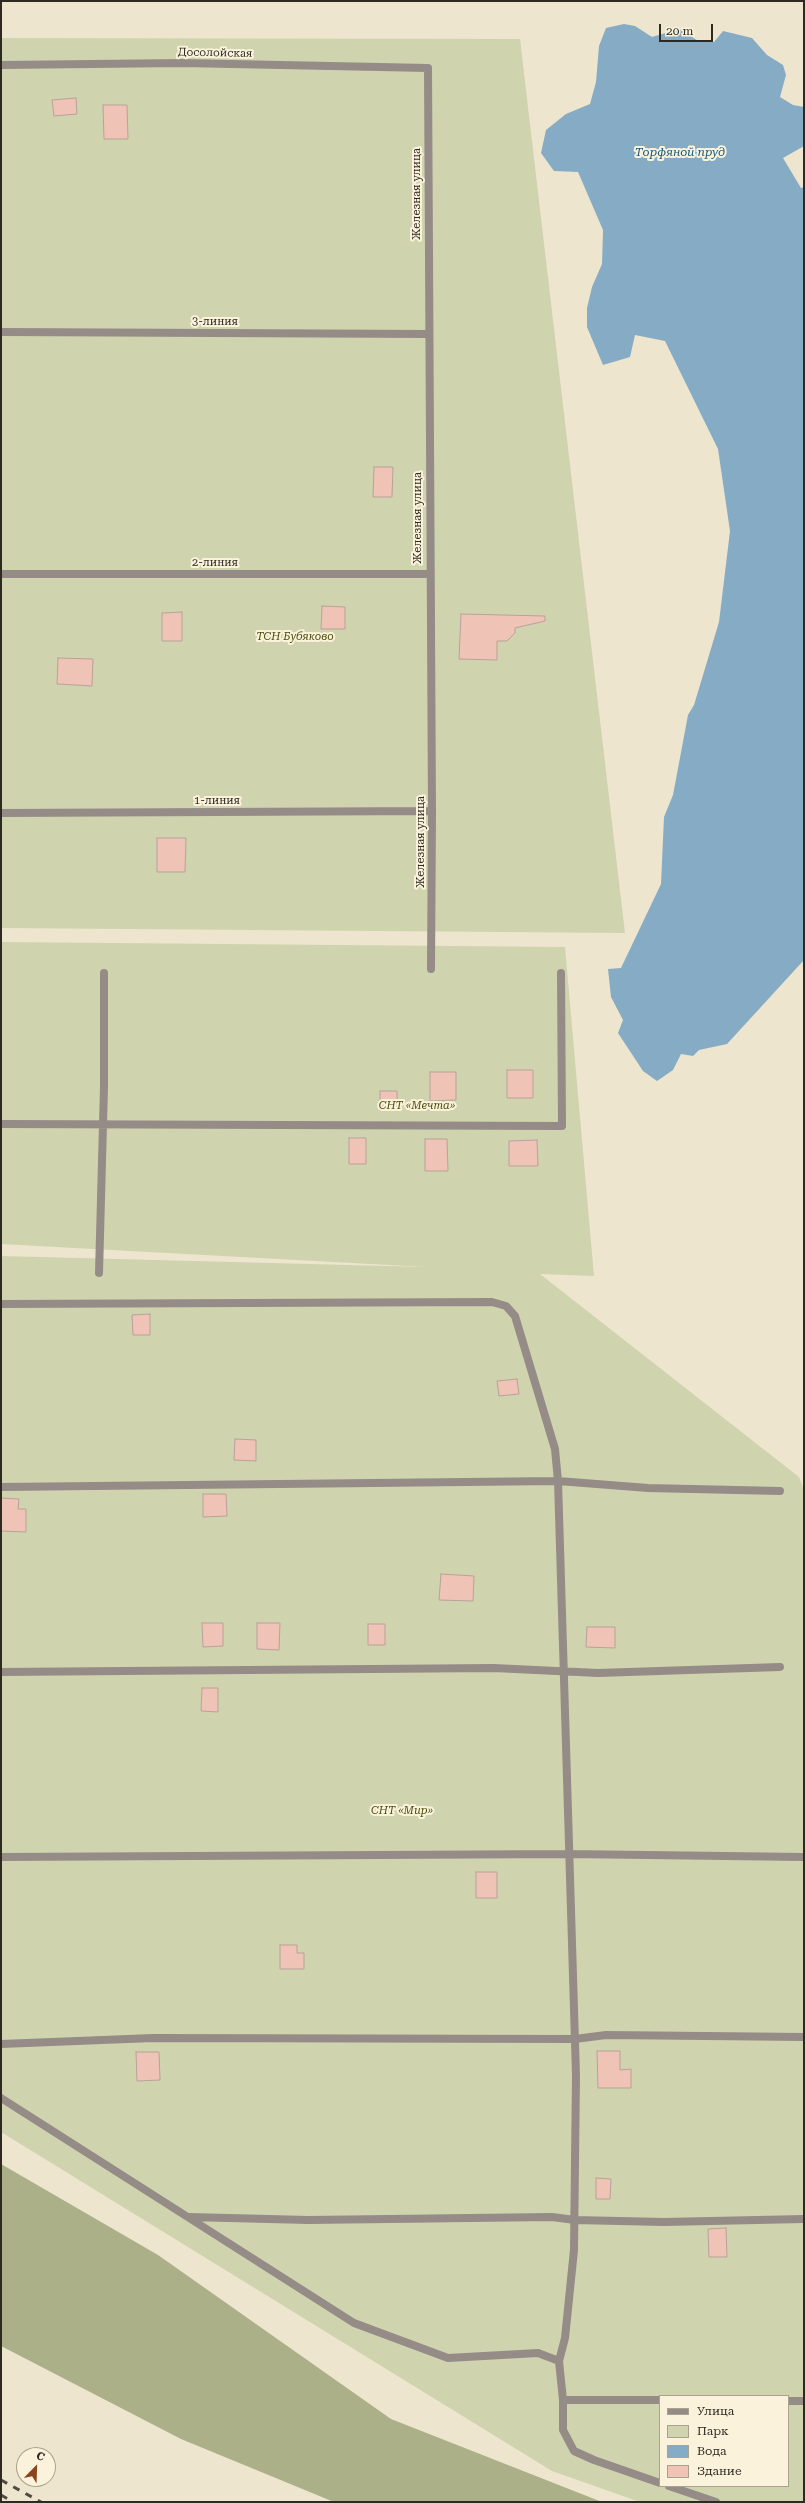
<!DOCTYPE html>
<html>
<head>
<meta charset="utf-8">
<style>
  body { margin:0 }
  #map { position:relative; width:805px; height:2503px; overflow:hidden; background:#ede5ce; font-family:"Roboto Serif",serif }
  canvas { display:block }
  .frame { position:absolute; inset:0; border:2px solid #2e2a22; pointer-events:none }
  .legend { position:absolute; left:659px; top:2395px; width:130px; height:92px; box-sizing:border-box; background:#fbf2db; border:1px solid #a9a291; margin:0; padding:5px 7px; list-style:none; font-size:12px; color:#2e2a22 }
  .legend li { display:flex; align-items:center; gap:8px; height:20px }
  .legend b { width:20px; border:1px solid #a9a291 }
  .north { position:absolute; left:16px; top:2447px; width:40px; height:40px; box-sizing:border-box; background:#fbf2db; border:1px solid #a9a291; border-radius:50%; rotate:23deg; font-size:11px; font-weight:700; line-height:16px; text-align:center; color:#2e2a22 }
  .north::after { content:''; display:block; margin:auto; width:14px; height:18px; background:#8a441f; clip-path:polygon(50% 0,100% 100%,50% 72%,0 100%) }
  .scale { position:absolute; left:659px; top:24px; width:54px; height:18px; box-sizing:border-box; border:2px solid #2e2a22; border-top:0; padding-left:5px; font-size:12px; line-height:14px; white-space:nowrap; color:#2e2a22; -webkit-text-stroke:3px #fbf2db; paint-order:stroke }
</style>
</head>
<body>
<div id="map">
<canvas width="805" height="2503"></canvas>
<div class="frame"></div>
<ul class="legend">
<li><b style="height:5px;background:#958b87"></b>Улица</li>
<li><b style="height:11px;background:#cfd4af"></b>Парк</li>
<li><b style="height:11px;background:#86abc4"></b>Вода</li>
<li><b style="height:11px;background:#efc3b6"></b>Здание</li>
</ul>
<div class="north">С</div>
<div class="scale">20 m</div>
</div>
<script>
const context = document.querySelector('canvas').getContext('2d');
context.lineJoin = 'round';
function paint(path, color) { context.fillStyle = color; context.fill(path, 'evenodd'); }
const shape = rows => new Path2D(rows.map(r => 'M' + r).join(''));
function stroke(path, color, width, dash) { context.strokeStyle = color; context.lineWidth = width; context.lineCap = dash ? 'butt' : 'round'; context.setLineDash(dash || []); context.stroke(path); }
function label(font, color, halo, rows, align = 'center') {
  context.font = font + ' "Roboto Serif",serif'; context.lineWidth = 4; context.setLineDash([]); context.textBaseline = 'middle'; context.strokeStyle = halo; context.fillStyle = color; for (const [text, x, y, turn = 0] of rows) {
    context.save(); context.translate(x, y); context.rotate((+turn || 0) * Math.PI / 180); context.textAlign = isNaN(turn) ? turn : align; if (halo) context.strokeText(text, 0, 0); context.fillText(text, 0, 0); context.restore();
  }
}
paint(shape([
  [1,38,520,39,625,933,1,928],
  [1,942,565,947,594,1276,540,1274,799,1477,804,1490,804,2502,640,2502,552,2471,1,2132,1,1256,426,1267,1,1244],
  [660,2396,788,2396,788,2486,660,2486]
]), '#cfd4af');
paint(shape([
  [1,2164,158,2255,391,2419,602,2502,334,2502,181,2439,1,2346]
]), '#abb089');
paint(shape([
  [624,24,635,26,652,37,679,29,700,42,714,42,723,31,752,38,767,55,783,65,786,75,780,97,793,105,804,107,804,146,783,158,801,188,804,187,804,960,727,1044,699,1050,693,1056,681,1054,673,1070,657,1081,643,1071,618,1033,623,1020,611,997,608,969,621,968,661,884,664,817,673,795,688,715,694,705,719,622,730,531,718,449,665,341,635,335,630,357,603,365,587,327,587,308,592,287,602,264,603,230,578,172,554,171,541,153,546,130,566,114,590,104,596,82,599,46,606,28]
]), '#86abc4');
const building = shape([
  [76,98,77,114,54,116,52,100,76,98],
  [103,105,127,105,128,139,104,139,103,105],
  [374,467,393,467,392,497,373,497,374,467],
  [322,606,345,607,345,629,321,629,322,606],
  [182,612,182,641,162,641,162,613,182,612],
  [461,614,545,616,545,621,515,628,515,633,507,641,497,641,497,660,459,659,461,614],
  [58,658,93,659,92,686,57,684,58,658],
  [157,838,186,838,185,872,157,872,157,838],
  [507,1070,533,1070,533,1098,507,1098,507,1070],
  [430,1072,456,1072,456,1100,430,1101,430,1072],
  [380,1091,397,1091,397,1106,380,1106,380,1091],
  [349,1138,366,1138,366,1164,349,1164,349,1138],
  [425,1139,447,1139,448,1171,425,1171,425,1139],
  [537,1140,538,1166,509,1166,509,1141,537,1140],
  [150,1314,150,1335,133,1335,132,1315,150,1314],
  [517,1379,519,1394,499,1396,497,1381,517,1379],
  [235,1439,256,1440,256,1461,234,1460,235,1439],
  [203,1494,226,1494,227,1516,203,1517,203,1494],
  [1,1498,19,1499,18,1509,26,1509,26,1532,1,1531,1,1498],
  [441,1574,474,1576,473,1601,439,1600,441,1574],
  [202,1623,223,1623,223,1646,203,1647,202,1623],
  [257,1623,280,1623,279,1650,257,1649,257,1623],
  [368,1624,385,1624,385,1645,368,1645,368,1624],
  [587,1627,615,1627,615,1648,586,1647,587,1627],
  [202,1688,218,1688,218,1712,201,1711,202,1688],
  [476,1872,497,1872,497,1898,476,1898,476,1872],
  [280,1945,297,1945,297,1953,304,1953,304,1969,280,1969,280,1945],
  [597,2051,620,2051,620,2070,631,2069,631,2088,598,2088,597,2051],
  [136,2052,159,2052,160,2080,137,2081,136,2052],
  [596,2178,611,2179,610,2199,596,2199,596,2178],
  [726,2228,727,2257,709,2257,708,2229,726,2228]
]);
paint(building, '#efc3b6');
stroke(building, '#baa19a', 1);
stroke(shape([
  [1,1124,562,1126,561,973],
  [99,1273,104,1087,104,973],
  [1,1304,492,1302,506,1306,515,1316,555,1449,558,1481,576,2075,574,2250,565,2338,559,2361],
  [1,1487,558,1481,648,1488,780,1491],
  [1,1672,494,1668,598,1673,780,1667],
  [1,1857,568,1854,804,1857],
  [1,2044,153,2038,575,2039,606,2035,804,2037],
  [1,2098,354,2323,448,2358,538,2353,559,2361,563,2400,660,2400],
  [189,2217,308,2220,552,2217,575,2220,664,2222,804,2219],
  [563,2400,563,2430,574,2451,594,2460,660,2483],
  [788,2401,804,2401],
  [669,2486,716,2502]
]), '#958b87', 8);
stroke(shape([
  [1,65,183,63,428,68,432,811,431,969],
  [1,332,428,334],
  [1,574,430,574],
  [1,813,432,811]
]), '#958b87', 8);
stroke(shape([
  [1,2480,41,2502],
  [1,2495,13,2502]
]), '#504b41', 3, [7, 7]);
label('11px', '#2e2a22', '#fbf2db', [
  ["Досолойская",215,53,1],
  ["Железная улица",417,194,-90],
  ["3-линия",215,322],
  ["Железная улица",418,518,-90],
  ["2-линия",215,563],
  ["1-линия",217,801],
  ["Железная улица",421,842,-90]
]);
label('italic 11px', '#484d0a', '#fbf2db', [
  ["ТСН Бубяково",295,637],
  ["СНТ «Мечта»",417,1106],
  ["СНТ «Мир»",402,1811]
]);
label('italic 12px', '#175779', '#fbf2db', [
  ["Торфяной пруд",680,152]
]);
</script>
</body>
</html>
